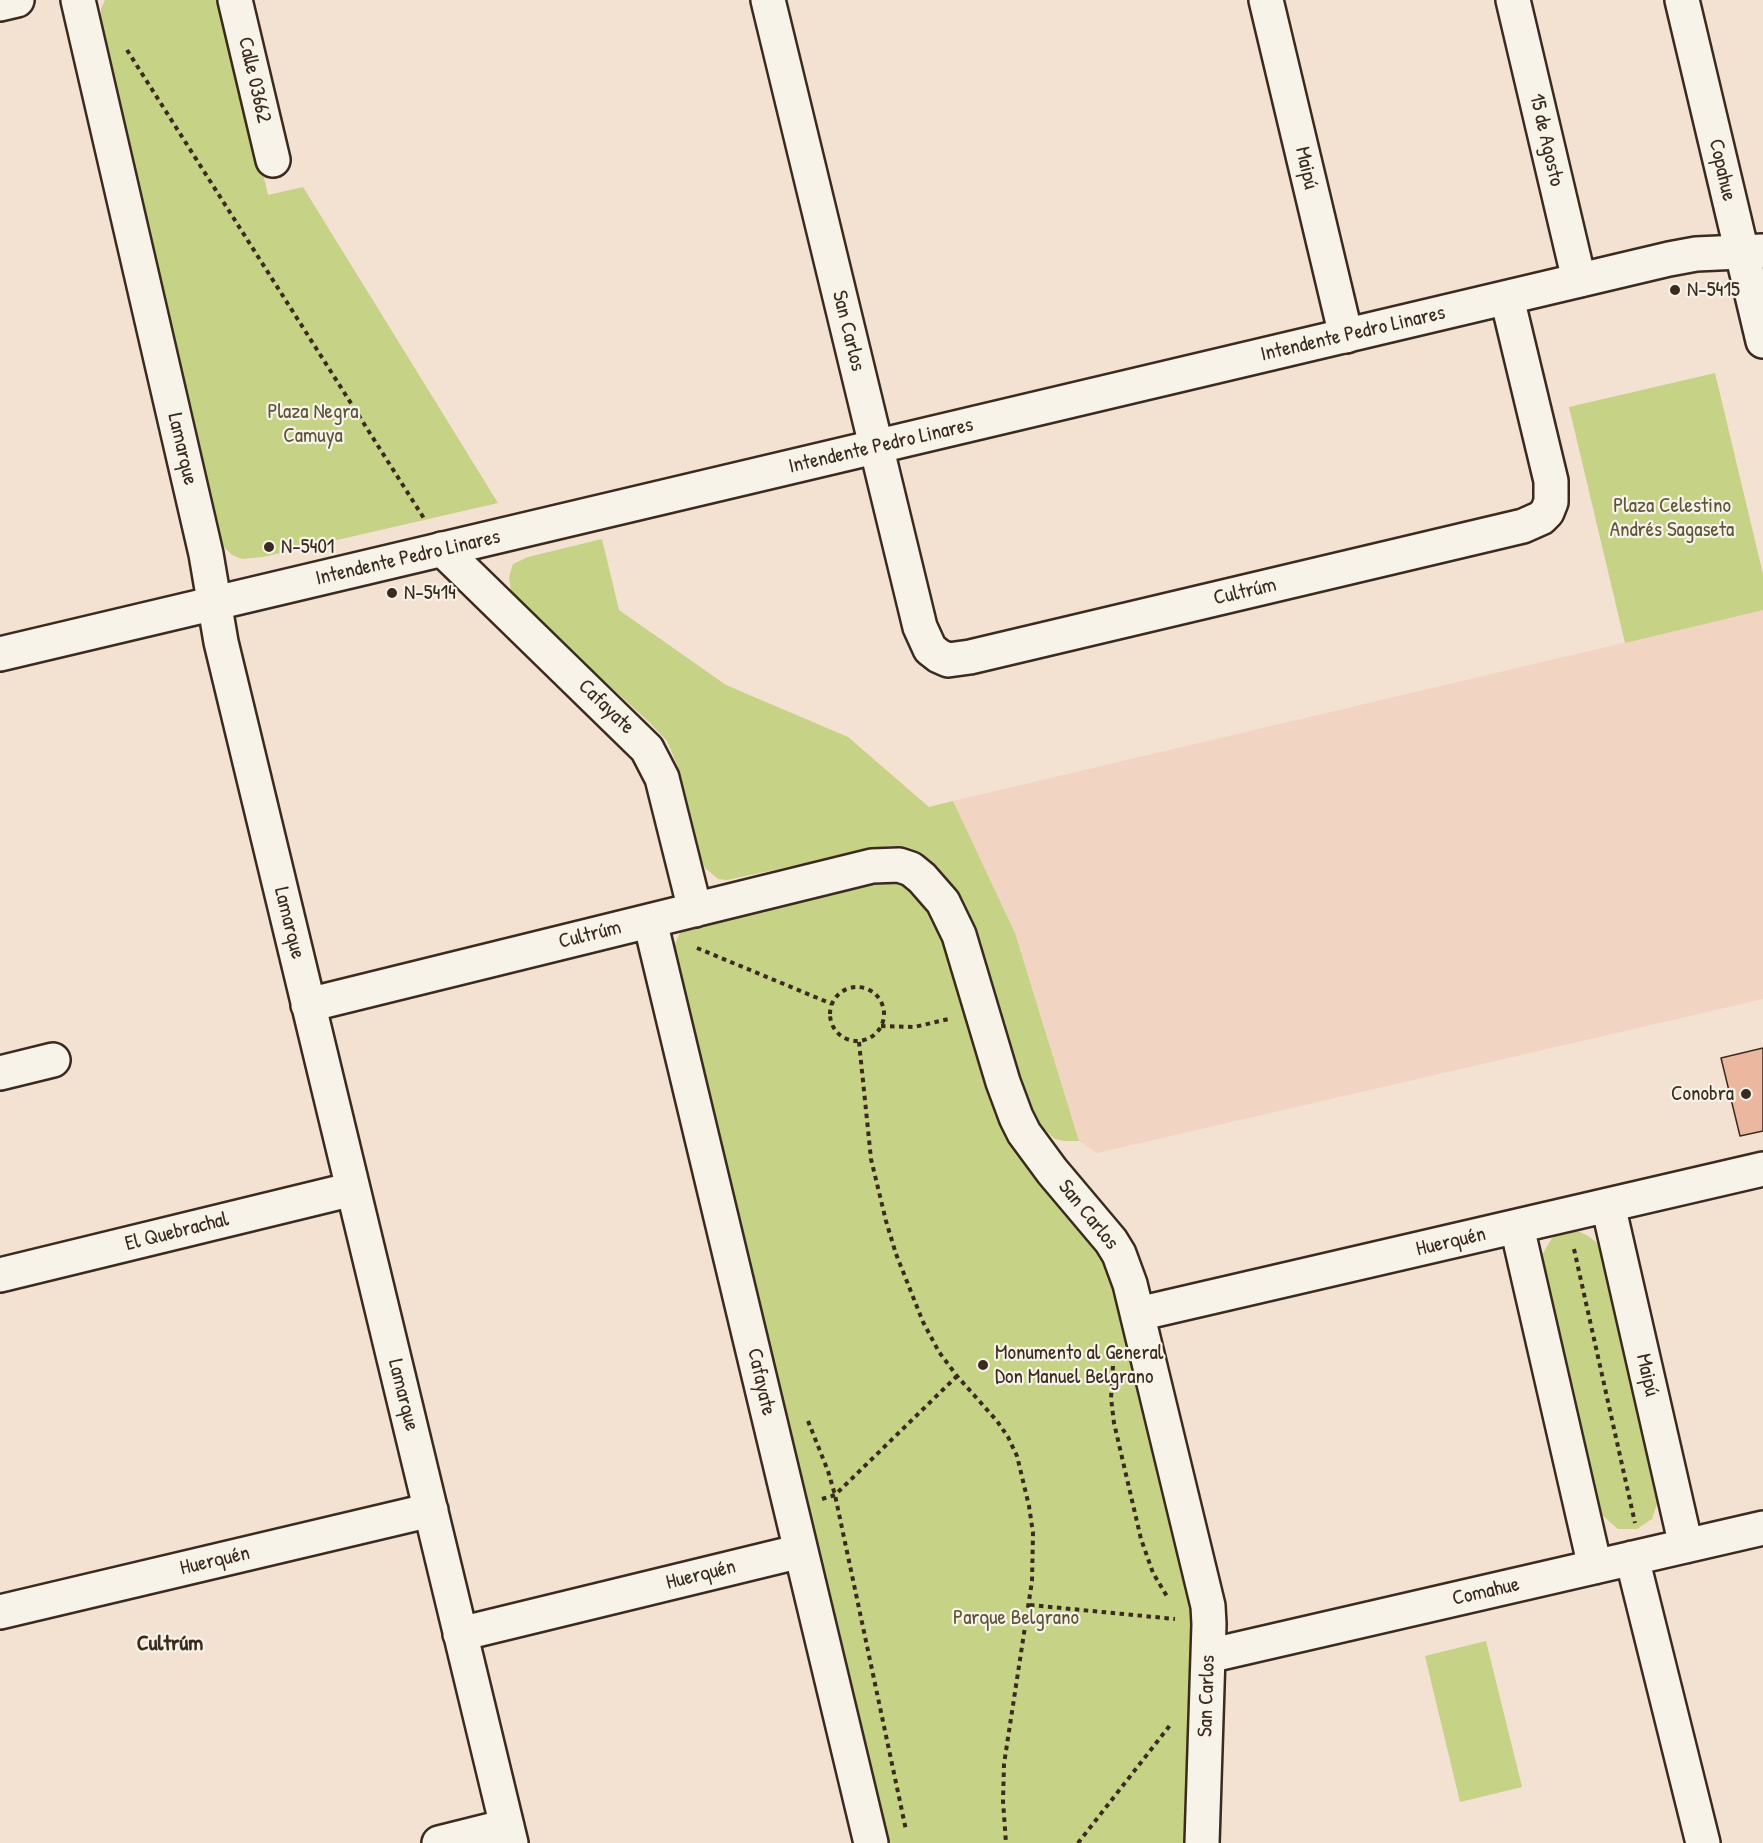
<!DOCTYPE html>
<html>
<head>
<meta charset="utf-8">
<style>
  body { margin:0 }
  canvas { display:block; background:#f3e1d2 }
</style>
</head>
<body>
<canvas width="1763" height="1843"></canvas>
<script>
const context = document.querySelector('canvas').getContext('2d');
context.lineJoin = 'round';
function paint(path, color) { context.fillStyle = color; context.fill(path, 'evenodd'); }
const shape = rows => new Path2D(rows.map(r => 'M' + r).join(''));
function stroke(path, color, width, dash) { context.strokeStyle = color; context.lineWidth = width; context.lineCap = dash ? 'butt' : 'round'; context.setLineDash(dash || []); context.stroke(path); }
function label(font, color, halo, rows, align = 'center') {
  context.font = font + ' "Patrick Hand",sans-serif'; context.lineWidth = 4.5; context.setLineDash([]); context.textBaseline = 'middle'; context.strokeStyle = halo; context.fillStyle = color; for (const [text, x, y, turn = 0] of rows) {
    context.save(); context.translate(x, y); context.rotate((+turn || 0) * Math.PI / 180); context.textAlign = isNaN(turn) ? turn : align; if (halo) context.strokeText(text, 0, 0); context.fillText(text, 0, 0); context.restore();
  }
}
paint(shape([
  [1763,610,1763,999,1097,1153,1079,1141,1015,933,953,801]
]), '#f1d4c2');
paint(shape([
  [105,0,223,0,268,195,303,187,498,503,263,557,242,559,232,555,224,547,217,526,101,26,101,9],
  [1715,373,1763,574,1763,610,1625,643,1569,407],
  [602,539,619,610,726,685,848,737,929,807,953,801,1015,933,1079,1141,1064,1141,1055,1139,1041,1126,1029,1101,972,930,950,885,941,873,921,856,899,846,888,846,727,880,718,879,705,868,701,859,678,767,667,741,649,722,519,603,511,592,509,577,513,564,528,557],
  [878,879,900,880,919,896,941,930,956,968,1107,1259,1189,1585,1193,1621,1185,1843,888,1843,674,947,679,934,684,929],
  [1570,1230,1580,1232,1588,1236,1596,1242,1600,1251,1656,1492,1658,1501,1652,1519,1637,1529,1618,1529,1602,1515,1543,1266,1542,1255,1552,1238,1561,1232],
  [1486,1641,1522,1787,1460,1802,1425,1656]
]), '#c6d285');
const building = shape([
  [1763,1048,1763,1131,1740,1136,1721,1058,1763,1048]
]);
paint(building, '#ebb79e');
stroke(building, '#3b2a1e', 1.5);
const minor = shape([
  [78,0,206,554,221,642,511,1843],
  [235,0,273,160],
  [768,0,920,627,930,649,939,656,948,660,970,657,1523,526,1541,518,1547,512,1551,502,1551,481,1507,298],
  [1266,0,1346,336],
  [1513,0,1579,280],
  [0,4,17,0],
  [442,549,647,749,662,778,695,910],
  [650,921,871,1843],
  [308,1005,872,866,899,865,911,869,922,878,943,902,959,935,1003,1082,1016,1117,1024,1133,1052,1171,1111,1241,1119,1254,1130,1284,1208,1606,1209,1624,1202,1843],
  [0,1073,53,1060],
  [1608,1205,1686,1546],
  [1517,1227,1595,1567],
  [0,1275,353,1189],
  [1138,1314,1763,1169],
  [1632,1558,1703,1843],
  [0,1612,431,1510],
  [460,1634,801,1551],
  [1208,1656,1763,1528],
  [439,1843,507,1826]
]);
const tertiary = shape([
  [1682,0,1763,341]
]);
const secondary = shape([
  [0,654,1669,259,1696,254,1763,251]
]);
stroke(minor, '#3b2a1e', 38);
stroke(tertiary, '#3b2a1e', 38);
stroke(secondary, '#3b2a1e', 38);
stroke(shape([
  [127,50,425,520],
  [697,948,832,1004],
  '830 1014a27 27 0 1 1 54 0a27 27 0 1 1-54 0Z',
  [881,1026,914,1027,949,1019],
  [859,1042,871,1159,886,1221,896,1254,923,1322,939,1352,957,1376,997,1421,1008,1437,1017,1456,1029,1506,1033,1533,1032,1581,1004,1764,1003,1801,1006,1843],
  [1574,1249,1635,1523],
  [1113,1366,1111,1398,1114,1423,1141,1539,1153,1573,1168,1598],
  [808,1421,828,1471,835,1495,906,1830],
  [822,1499,835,1495,957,1376],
  [1030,1605,1175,1619],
  [1078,1843,1171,1724]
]), '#3b2a1e', 4, [4.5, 4.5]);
stroke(minor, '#f7f3e8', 33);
stroke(tertiary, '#f7f3e8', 33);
stroke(secondary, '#f7f3e8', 33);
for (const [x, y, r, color] of [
  [1675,290,6,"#3b2a1e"],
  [269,547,6,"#3b2a1e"],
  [392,593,6,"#3b2a1e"],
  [1746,1094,6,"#3b2a1e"],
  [983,1365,6,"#3b2a1e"]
]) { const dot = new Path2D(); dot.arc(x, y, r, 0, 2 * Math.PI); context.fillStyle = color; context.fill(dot); stroke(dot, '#f7f3e8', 2); }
label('21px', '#3b2a1e', '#f7f3e8', [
  ["Calle 03662",254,80,77],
  ["15 de Agosto",1546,140,77],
  ["Maipú",1306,168,77],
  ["Copahue",1722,170,77],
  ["San Carlos",848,331,76],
  ["Intendente Pedro Linares",1353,334,-13],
  ["Intendente Pedro Linares",881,446,-13],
  ["Lamarque",182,449,77],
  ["Intendente Pedro Linares",408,558,-13],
  ["Cultrúm",1245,592,-13],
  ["Cafayate",606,707,44],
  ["Lamarque",289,923,76],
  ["Cultrúm",590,935,-14],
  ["San Carlos",1088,1215,51],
  ["El Quebrachal",177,1232,-14],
  ["Huerquén",1451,1242,-13],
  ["Maipú",1647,1375,77],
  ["Cafayate",761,1382,77],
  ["Lamarque",403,1395,76],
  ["Huerquén",215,1561,-13],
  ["Huerquén",701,1575,-14],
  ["Comahue",1486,1592,-13],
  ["San Carlos",1207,1696,-88]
]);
label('21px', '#3b2a1e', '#f7f3e8', [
  ["N-5415",1687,290],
  ["N-5401",281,547],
  ["N-5414",404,593],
  ["Conobra",1734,1094,"right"],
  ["Monumento al General",995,1353],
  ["Don Manuel Belgrano",995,1377]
], 'left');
label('21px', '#5e5438', '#f7f3e8', [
  ["Plaza Negra",313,412],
  ["Camuya",313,436],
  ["Plaza Celestino",1672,506],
  ["Andrés Sagaseta",1672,530],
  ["Parque Belgrano",1016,1618]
]);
label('bold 22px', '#3b2a1e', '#f7f3e8', [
  ["Cultrúm",170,1644]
]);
</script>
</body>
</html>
